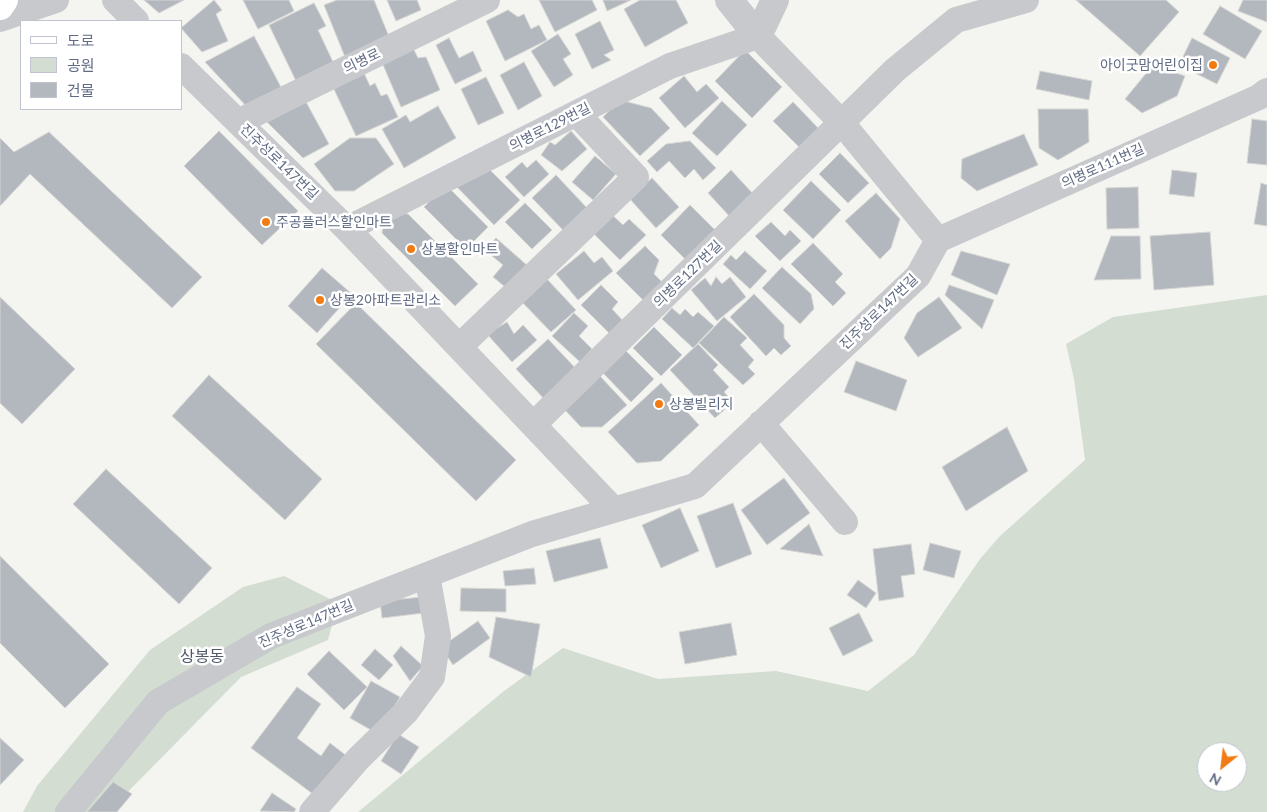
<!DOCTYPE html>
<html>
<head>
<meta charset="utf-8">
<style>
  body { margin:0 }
  #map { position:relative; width:1267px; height:812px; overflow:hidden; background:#f4f5f0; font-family:Lato,"Noto Sans KR",sans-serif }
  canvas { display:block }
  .legend { position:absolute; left:20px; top:20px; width:162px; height:90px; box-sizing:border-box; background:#fff; border:1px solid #c0c4ce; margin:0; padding:6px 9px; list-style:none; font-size:15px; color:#616c84 }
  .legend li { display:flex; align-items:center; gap:10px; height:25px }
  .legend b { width:25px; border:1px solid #c0c4ce }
  .north { position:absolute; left:1197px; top:742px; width:50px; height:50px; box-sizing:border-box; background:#fff; border:1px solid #c0c4ce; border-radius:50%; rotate:209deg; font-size:14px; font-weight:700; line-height:20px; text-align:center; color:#616c84 }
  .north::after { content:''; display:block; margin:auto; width:18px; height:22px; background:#f27c14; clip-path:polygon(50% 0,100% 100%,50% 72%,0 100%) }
</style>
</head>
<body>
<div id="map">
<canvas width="1267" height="812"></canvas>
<ul class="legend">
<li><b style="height:6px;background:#fff"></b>도로</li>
<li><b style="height:14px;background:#d3ddd1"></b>공원</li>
<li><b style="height:14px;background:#b3b7be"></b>건물</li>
</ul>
<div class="north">N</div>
</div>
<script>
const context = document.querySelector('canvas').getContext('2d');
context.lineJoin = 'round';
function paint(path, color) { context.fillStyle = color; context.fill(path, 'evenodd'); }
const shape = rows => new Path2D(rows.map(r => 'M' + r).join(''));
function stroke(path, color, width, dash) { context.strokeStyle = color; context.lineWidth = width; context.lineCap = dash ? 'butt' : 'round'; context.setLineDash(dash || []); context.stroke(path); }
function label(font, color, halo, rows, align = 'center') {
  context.font = font + ' Lato,"Noto Sans KR",sans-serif'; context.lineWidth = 5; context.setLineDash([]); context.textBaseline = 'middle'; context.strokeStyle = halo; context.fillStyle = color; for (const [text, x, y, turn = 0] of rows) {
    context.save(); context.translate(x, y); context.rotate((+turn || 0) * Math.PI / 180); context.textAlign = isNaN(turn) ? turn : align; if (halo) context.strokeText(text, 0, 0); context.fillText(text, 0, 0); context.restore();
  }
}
paint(shape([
  [1267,295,1267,812,358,812,504,691,563,648,658,679,776,671,868,691,914,655,980,559,1000,536,1085,460,1074,379,1066,344,1113,317],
  [1207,752,1237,752,1237,782,1207,782],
  [284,576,338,603,328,640,241,677,108,812,23,812,37,786,150,650,243,587]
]), '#d3ddd1');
const building = shape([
  [144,0,184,0,159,13,144,0],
  [214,0,222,10,216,14,228,41,202,52,181,28,214,0],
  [243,0,289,0,294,11,258,29,243,0],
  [337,0,374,0,390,39,345,57,324,5,337,0],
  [387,0,417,0,421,10,396,21,387,0],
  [539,0,592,0,597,10,555,32,539,0],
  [603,0,631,0,607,11,603,0],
  [640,0,676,0,688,23,645,47,624,9,640,0],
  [1076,0,1166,0,1179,12,1140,56,1076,0],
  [1243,0,1267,0,1267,22,1238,11,1243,0],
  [314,3,326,26,318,30,333,62,296,81,269,25,314,3],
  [1220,6,1262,31,1245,59,1203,34,1220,6],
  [508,10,518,17,524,14,531,29,539,25,547,40,505,61,486,21,508,10],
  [600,21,614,50,604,55,611,60,592,69,575,34,600,21],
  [558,34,571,54,563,59,573,75,554,87,531,51,558,34],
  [254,36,283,91,249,109,205,62,254,36],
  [449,38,459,58,473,51,482,71,455,84,436,45,449,38],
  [1192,38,1230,58,1217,84,1179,65,1192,38],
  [412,46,418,58,426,57,440,90,401,107,381,60,412,46],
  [745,50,782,87,752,118,715,81,745,50],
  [524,62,542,96,518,110,500,75,524,62],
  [1153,65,1185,76,1177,96,1142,113,1125,99,1153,65],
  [363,71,370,86,375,83,381,96,387,94,398,117,356,136,332,85,363,71],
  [1040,71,1092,81,1089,100,1036,89,1040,71],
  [684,76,697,92,706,84,719,98,685,128,659,98,684,76],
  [486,77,504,113,478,125,461,89,486,77],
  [620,100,651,108,670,128,640,156,603,117,620,100],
  [722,101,747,125,717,156,692,133,722,101],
  [306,102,329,144,303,158,267,122,306,102],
  [793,102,822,132,803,151,773,121,793,102],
  [438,106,456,138,404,168,382,129,406,115,410,122,438,106],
  [1038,109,1088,109,1089,142,1058,160,1039,148,1038,109],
  [1252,119,1267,121,1267,165,1247,163,1252,119],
  [219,131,298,211,262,245,184,166,219,131],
  [571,131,587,149,562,171,541,155,550,142,555,145,571,131],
  [49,132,202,277,172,308,30,174,0,206,0,138,14,152,49,132],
  [1024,134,1038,165,977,191,961,178,962,159,1024,134],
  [350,138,376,138,394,164,354,191,335,191,314,164,350,138],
  [690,141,716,168,703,180,694,169,685,178,669,161,657,172,647,161,666,144,690,141],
  [840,153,869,183,848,203,819,174,840,153],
  [595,156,616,174,593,200,572,182,595,156],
  [536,160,549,174,524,197,505,177,522,162,527,168,536,160],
  [487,167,520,200,494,225,452,182,487,167],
  [731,170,756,197,732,219,708,193,731,170],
  [1172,170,1197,173,1194,197,1169,194,1172,170],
  [556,175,587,208,563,230,532,198,556,175],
  [652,178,679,207,656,228,629,198,652,178],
  [811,181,841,210,813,239,783,210,811,181],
  [1261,183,1267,185,1267,226,1254,224,1261,183],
  [446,185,488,227,466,249,424,207,446,185],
  [1138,187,1139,228,1107,229,1106,188,1138,187],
  [876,193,900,219,891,248,880,259,845,221,876,193],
  [525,203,552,230,532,249,505,222,525,203],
  [690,205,715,230,686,260,661,235,690,205],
  [386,211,408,214,478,284,455,306,382,233,386,211],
  [608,211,623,225,629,219,646,235,620,260,589,229,608,211],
  [771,222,785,236,790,230,801,241,780,261,755,236,771,222],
  [1210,232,1214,285,1154,290,1150,236,1210,232],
  [1111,236,1140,236,1141,279,1094,280,1111,236],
  [496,238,529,267,509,290,493,277,503,265,485,250,496,238],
  [813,243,843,274,835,282,846,293,833,306,791,264,813,243],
  [645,246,659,260,654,274,663,283,644,301,616,273,645,246],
  [584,251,594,263,602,257,613,271,578,300,556,274,584,251],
  [745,251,767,271,750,289,723,264,731,255,736,260,745,251],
  [961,251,1010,264,997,295,951,275,961,251],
  [782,267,811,294,814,309,800,324,762,288,782,267],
  [322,268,352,294,317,333,288,306,322,268],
  [545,277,576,310,551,332,520,300,545,277],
  [716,277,722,284,730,277,746,297,717,321,691,290,705,278,711,286,716,277],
  [601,285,618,302,612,309,625,323,612,336,581,305,601,285],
  [949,285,994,300,982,329,945,295,949,285],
  [754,294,784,325,784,338,791,346,781,355,774,348,766,356,730,317,754,294],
  [0,297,75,369,22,424,0,403,0,297],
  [939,297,962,328,918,357,904,338,917,313,939,297],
  [356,303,516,460,476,501,316,344,356,303],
  [672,308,680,315,685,309,693,317,698,312,714,326,693,348,662,319,672,308],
  [574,313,588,326,579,336,592,349,580,362,552,336,574,313],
  [724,317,747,338,740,345,754,360,748,367,755,374,743,385,699,343,724,317],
  [507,322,514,334,523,325,537,340,512,362,487,334,507,322],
  [654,327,682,355,661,376,633,348,654,327],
  [548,339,579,372,547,402,516,369,548,339],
  [698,344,718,365,713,370,729,387,724,392,733,402,715,418,670,370,698,344],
  [625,350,654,379,631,402,602,372,625,350],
  [856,361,907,380,896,411,844,392,856,361],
  [209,375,322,479,285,520,172,416,209,375],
  [600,376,627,405,602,427,581,427,564,409,600,376],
  [661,383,699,425,661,461,637,463,608,432,661,383],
  [1007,427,1028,471,966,511,942,467,1007,427],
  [106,469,212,568,179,604,73,504,106,469],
  [784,478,810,513,767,545,741,510,784,478],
  [733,503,752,554,716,568,697,516,733,503],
  [680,508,699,551,661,568,642,525,680,508],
  [809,524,823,556,780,549,809,524],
  [600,538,608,568,554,582,546,551,600,538],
  [930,543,961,551,954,578,923,570,930,543],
  [911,544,915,574,901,576,904,597,879,601,873,549,911,544],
  [0,556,109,664,65,708,0,643,0,556],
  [534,568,536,584,505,586,503,571,534,568],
  [858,580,876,593,866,608,847,595,858,580],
  [461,588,506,589,506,612,460,611,461,588],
  [423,597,424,613,382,618,380,601,423,597],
  [859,613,873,641,843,656,829,628,859,613],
  [496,617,540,624,531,677,489,657,496,617],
  [478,621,490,638,453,665,441,647,478,621],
  [731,623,737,655,685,664,679,632,731,623],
  [401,646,423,666,410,681,393,656,401,646],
  [375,649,393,665,379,680,361,665,375,649],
  [329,651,367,687,344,710,307,674,329,651],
  [371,681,400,697,378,734,350,718,371,681],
  [297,687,321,704,297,738,321,756,330,743,348,757,317,797,251,748,297,687],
  [398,734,419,747,401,774,381,761,398,734],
  [0,738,24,760,0,785,0,738],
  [113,782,132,794,117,812,87,812,113,782],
  [272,793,296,809,294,812,260,811,272,793]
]);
paint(building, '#b3b7be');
stroke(building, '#d5d6d3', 1);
const secondary = shape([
  [0,6,4,0]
]);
stroke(secondary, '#bbbdc3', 29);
stroke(shape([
  [115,0,136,21],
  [0,19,56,0],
  [181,66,347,229,613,509],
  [238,122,487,0],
  [938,240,1259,97,1267,91],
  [459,347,636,177,577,114],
  [761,423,845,522],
  [533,425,895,70,956,20,1026,0],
  [68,812,158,702,271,636,532,534,695,486,918,276,938,240,842,123,758,36,670,66,347,229],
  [312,812,358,759,406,712,432,677,438,636,427,575]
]), '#c7c9cd', 26);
stroke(shape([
  [729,0,758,36,775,0]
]), '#c7c9cd', 28);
stroke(secondary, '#fff', 28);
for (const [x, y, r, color] of [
  [1213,65,5,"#f27c14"],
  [266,222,5,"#f27c14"],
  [411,249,5,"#f27c14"],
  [320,300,5,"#f27c14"],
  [659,404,5,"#f27c14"]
]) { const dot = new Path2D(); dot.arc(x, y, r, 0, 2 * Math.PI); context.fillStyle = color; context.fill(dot); stroke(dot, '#fff', 2); }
label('14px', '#616c84', '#fff', [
  ["의병로",362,61,-26],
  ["의병로129번길",550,127,-27],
  ["진주성로147번길",279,162,44],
  ["의병로111번길",1103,166,-24],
  ["의병로127번길",688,274,-44],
  ["진주성로147번길",879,312,-44],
  ["진주성로147번길",306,624,-23]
]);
label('14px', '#616c84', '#fff', [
  ["아이굿맘어린이집",1203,65,"right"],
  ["주공플러스할인마트",276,222],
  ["상봉할인마트",421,249],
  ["상봉2아파트관리소",330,300],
  ["상봉빌리지",669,404]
], 'left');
label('16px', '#505869', '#fff', [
  ["상봉동",202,657]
]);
</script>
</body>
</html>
